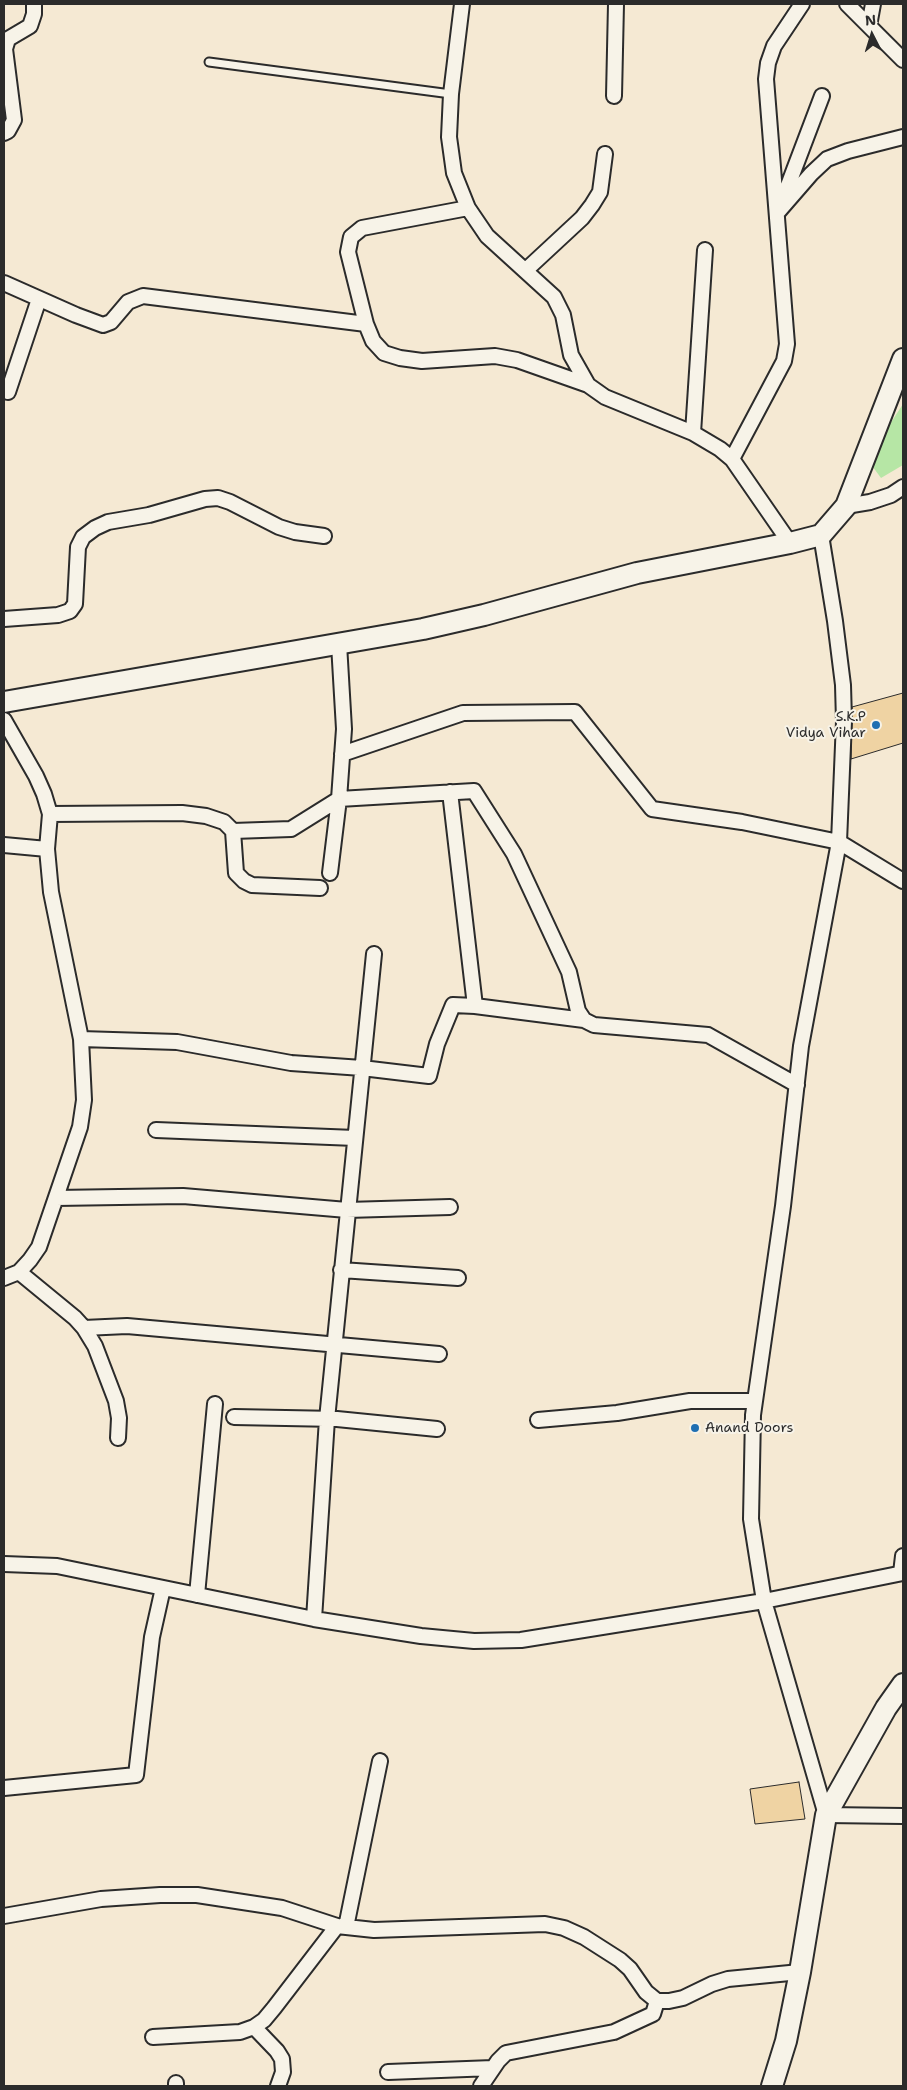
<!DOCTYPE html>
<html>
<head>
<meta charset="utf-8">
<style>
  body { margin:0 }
  #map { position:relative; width:907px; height:2090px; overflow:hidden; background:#f5e9d3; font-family:"Shantell Sans",sans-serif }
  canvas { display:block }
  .frame { position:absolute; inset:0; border:5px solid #2b2b2b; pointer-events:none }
  .north { position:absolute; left:847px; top:10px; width:50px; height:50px; -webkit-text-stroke:4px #f7f3e8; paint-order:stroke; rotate:355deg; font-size:14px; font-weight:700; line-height:20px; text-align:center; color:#2b2b2b }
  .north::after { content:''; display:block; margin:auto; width:18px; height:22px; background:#2b2b2b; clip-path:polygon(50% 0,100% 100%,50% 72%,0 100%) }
</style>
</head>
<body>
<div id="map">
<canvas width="907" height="2090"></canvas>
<div class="frame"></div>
<div class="north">N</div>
</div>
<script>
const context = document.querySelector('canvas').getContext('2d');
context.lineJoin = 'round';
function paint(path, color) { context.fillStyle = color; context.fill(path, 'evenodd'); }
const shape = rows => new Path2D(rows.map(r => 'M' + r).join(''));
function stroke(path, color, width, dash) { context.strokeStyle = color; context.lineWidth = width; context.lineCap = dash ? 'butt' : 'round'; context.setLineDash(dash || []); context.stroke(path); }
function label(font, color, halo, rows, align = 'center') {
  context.font = font + ' "Shantell Sans",sans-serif'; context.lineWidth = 4; context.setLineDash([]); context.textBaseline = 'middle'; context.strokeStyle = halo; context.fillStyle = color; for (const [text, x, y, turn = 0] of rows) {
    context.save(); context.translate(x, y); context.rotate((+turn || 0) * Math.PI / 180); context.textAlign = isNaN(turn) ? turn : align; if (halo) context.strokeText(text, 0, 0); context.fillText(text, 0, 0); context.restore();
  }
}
paint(shape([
  [903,404,903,465,881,478,867,459]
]), '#b6e6a5');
const building = shape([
  [903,693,903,743,851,759,852,707,903,693],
  [799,1782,805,1819,755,1824,750,1789,799,1782]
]);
paint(building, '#efd3a3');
stroke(building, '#2b2b2b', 1);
const service = shape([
  [209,62,451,94]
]);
const minor = shape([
  [462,4,451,94,449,137,454,173,468,208,487,236,554,297,563,315,571,355,588,385,605,397,693,433,720,449,732,459,790,543],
  [847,4,903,60],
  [869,26,873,4],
  [614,96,616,4],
  [822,96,778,212,811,174,827,159,848,151,903,137],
  [4,133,8,131,14,120,5,49,8,39,30,26,34,14,34,4],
  [468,208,362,228,351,237,348,252,366,324,373,341,384,353,400,358,422,361,495,356,517,360,588,385],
  [526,270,582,218,592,205,600,192,605,154],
  [4,283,76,315,103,325,111,322,128,302,143,296,366,324],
  [8,392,39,299],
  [693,433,705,250],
  [732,459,784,361,787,344,766,79,768,63,774,46,802,4],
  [846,506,870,502,891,495,903,487],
  [821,535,835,621,843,685,844,721,839,842,801,1046,783,1206,753,1415,751,1519,764,1601,826,1815,903,1816],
  [4,619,58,615,70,611,75,604,78,547,83,537,95,528,108,522,149,515,205,499,218,498,230,502,279,527,295,532,324,536],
  [4,720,36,776,44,794,50,814,47,849,51,892,81,1039,84,1100,80,1127,39,1247,30,1260,19,1272,4,1278],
  [342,754,463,713,575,712,652,809,742,822,839,842,903,881],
  [450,792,475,1006],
  [50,814,182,813,206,816,224,822,233,831,236,873,244,881,252,885,320,888],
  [233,831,291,829,339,799,474,791,514,854,569,972,578,1011,584,1020,594,1025,708,1035,797,1085],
  [4,845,47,849],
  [330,873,339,799,344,729,339,644],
  [81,1039,177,1042,291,1063,362,1068,429,1076,437,1044,453,1005,475,1006,584,1020],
  [156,1130,355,1138],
  [56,1198,183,1196,347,1210,450,1207],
  [341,1270,458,1278],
  [19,1272,75,1318,84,1328,95,1346,116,1401,119,1418,118,1438],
  [84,1328,127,1326,439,1354],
  [234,1417,337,1419,437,1429],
  [538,1420,617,1413,690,1401,755,1401],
  [4,1564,57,1566,314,1619,421,1636,474,1641,521,1640,764,1601,903,1573],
  [901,1573,903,1556],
  [197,1595,215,1404],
  [314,1619,327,1419,374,954],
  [4,1788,136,1775,152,1637,163,1588],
  [4,1916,101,1899,160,1895,197,1895,282,1908,337,1926,374,1930,545,1924,564,1928,584,1937,620,1960,630,1969,646,1992,657,2001,669,2001,683,1998,712,1984,728,1979,800,1972],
  [346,1927,380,1761],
  [254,2027,277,2051,282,2059,283,2072,278,2086],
  [153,2037,240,2032,254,2027,264,2020,274,2008,337,1926],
  [388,2072,493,2068],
  [176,2086,176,2083],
  [481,2086,498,2061,506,2053,614,2032,653,2014,657,2001]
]);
const secondary = shape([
  [4,702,423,629,484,615,637,573,790,543,821,535,846,506,903,359],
  [772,2086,786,2041,800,1972,826,1815,886,1708,903,1684]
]);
stroke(service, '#2b2b2b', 11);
stroke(minor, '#2b2b2b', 18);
stroke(secondary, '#2b2b2b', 24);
stroke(service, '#f7f3e8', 7);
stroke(minor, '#f7f3e8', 14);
stroke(secondary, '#f7f3e8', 20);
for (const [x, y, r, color] of [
  [876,725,5,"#1f6fb2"],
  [695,1428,5,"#1f6fb2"]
]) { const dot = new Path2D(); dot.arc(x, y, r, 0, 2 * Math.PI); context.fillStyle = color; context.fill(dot); stroke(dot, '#f7f3e8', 2); }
label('14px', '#2b2b2b', '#f7f3e8', [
  ["S.K.P",866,717],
  ["Vidya Vihar",866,733],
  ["Anand Doors",705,1428,"left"]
], 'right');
</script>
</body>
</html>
